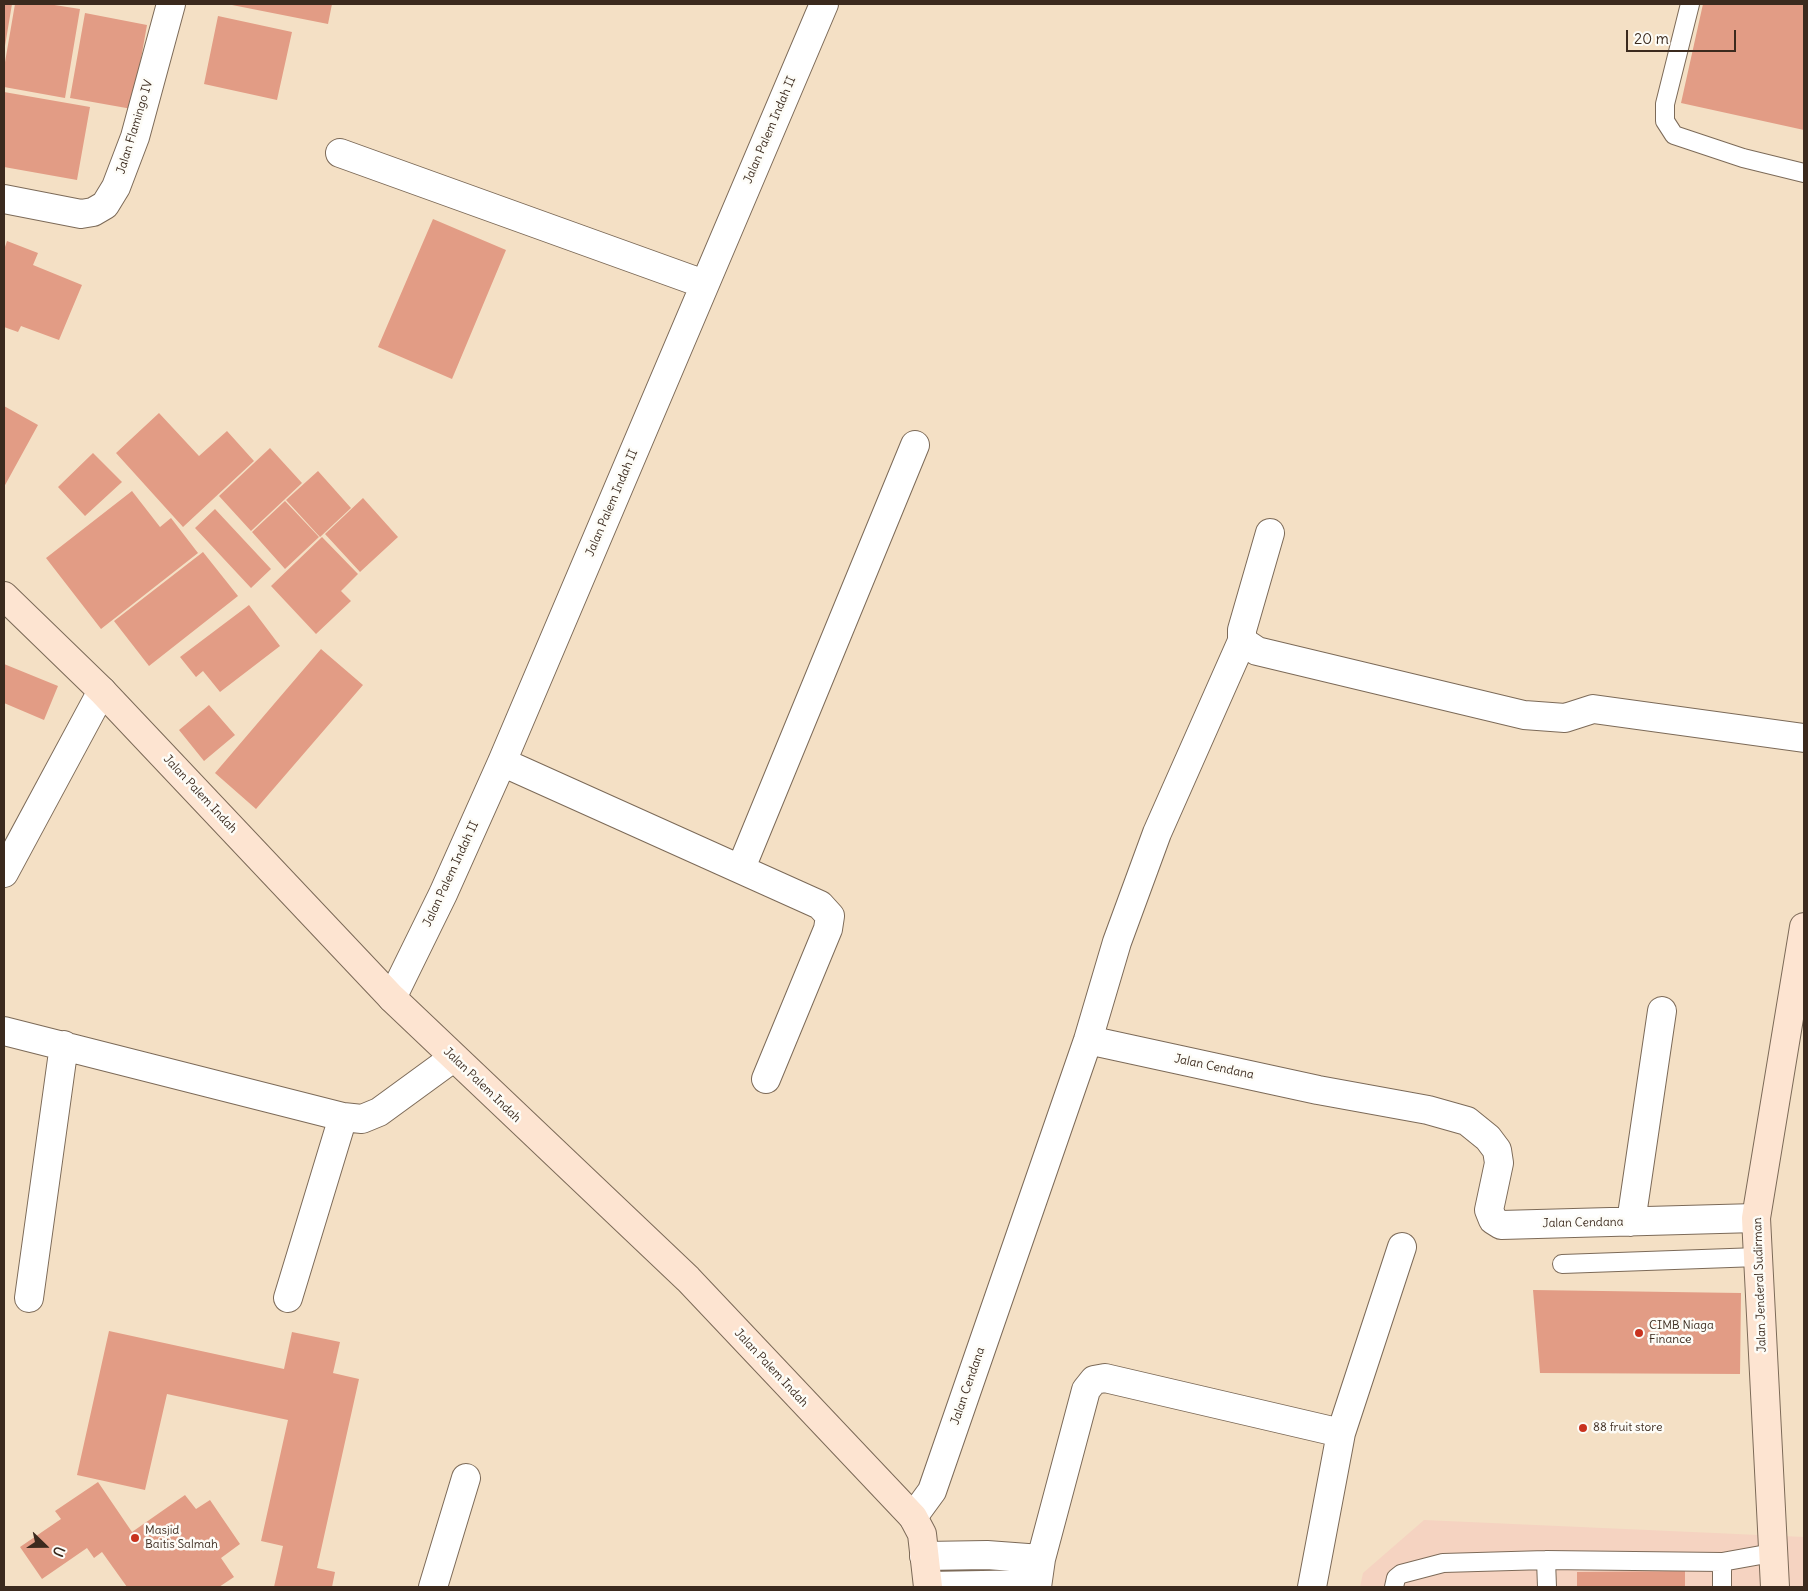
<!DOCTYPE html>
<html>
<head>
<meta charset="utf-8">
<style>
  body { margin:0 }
  #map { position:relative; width:1808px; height:1591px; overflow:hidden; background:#f4e0c5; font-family:Delius,sans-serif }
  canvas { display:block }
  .frame { position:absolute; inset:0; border:5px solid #3b2a1e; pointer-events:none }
  .north { position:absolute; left:20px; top:1521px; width:50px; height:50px; -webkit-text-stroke:4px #fdfcf7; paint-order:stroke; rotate:112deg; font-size:14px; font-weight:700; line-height:20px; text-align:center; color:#3b2a1e }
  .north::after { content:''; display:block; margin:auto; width:18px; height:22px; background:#3b2a1e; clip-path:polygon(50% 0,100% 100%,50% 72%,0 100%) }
  .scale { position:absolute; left:1626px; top:30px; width:110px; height:22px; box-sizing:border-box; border:2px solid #3b2a1e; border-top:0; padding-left:6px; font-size:15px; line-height:18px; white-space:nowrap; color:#3b2a1e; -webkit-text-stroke:4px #fdfcf7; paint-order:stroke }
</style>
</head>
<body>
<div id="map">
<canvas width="1808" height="1591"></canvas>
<div class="frame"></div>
<div class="north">U</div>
<div class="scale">20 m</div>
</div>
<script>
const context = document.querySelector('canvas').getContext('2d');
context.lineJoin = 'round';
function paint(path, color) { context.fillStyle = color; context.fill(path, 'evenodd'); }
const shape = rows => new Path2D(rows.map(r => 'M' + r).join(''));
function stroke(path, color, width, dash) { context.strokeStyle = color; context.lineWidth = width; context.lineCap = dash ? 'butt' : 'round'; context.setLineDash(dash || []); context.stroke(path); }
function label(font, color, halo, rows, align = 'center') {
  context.font = font + ' Delius,sans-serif'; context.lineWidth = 5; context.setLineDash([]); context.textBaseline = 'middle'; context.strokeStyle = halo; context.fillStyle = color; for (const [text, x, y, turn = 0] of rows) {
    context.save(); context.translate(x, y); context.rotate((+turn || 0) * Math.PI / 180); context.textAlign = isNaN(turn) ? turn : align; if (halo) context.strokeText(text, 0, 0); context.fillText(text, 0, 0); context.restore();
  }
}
paint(shape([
  [1424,1520,1804,1537,1804,1587,1360,1587,1363,1573]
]), '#f5d3c1');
paint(shape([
  [4,4,12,4,5,46,4,46],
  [15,4,48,4,80,9,65,98,4,87,4,68],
  [227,4,332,4,328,24],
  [1703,4,1804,5,1804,130,1681,103],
  [85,13,147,25,132,109,70,98],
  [218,16,292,32,277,100,204,84],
  [4,92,90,107,77,180,4,167],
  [433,219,506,250,452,379,378,347],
  [7,241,38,253,33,265,82,285,59,340,21,326,18,332,4,327,4,250],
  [4,406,38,425,4,487],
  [159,413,199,456,227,431,254,461,183,527,116,453],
  [270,448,302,483,251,531,219,496],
  [93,453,122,482,85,516,58,487],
  [318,471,351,508,320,537,286,500],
  [132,491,160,527,171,518,198,553,101,629,46,558],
  [363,498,398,537,360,572,325,534],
  [285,501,319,537,285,569,252,532],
  [215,509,271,569,251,588,195,528],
  [322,537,358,574,341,591,351,601,316,634,271,586],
  [203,552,238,596,149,666,114,621],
  [249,605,280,646,220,692,203,671,196,677,180,657],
  [321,649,363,685,256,809,215,773],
  [4,664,58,686,44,720,4,703],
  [209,705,235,735,204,761,179,730],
  [1533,1290,1741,1293,1740,1374,1540,1373],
  [109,1331,284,1369,292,1332,340,1342,333,1373,359,1379,317,1568,335,1572,332,1587,274,1587,283,1546,261,1541,288,1420,167,1394,145,1490,77,1475],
  [98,1482,132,1532,185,1495,196,1509,210,1500,240,1544,221,1558,234,1577,219,1587,127,1587,102,1552,94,1558,87,1548,42,1579,20,1547,61,1519,55,1511],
  [1685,1571,1685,1587,1577,1587,1577,1572]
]), '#e29c85');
const lane = shape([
  [1690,4,1665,104,1665,121,1674,135,1743,158,1804,173],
  [1562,1264,1758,1257],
  [1546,1560,1547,1587],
  [1394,1587,1396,1578,1401,1574,1443,1563,1546,1560,1722,1562,1772,1553],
  [1722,1587,1722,1562]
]);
const street = shape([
  [340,153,704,284],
  [4,199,81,214,93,212,105,205,116,187,135,137,171,4],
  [1270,533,1242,630,1242,641,1257,651,1524,715,1565,718,1593,709,1804,738],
  [502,762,820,905,830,916,828,929,766,1079],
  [741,868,915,445],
  [4,873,102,691],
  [392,998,443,894,502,762,824,4],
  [4,1031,343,1117,362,1119,379,1112,453,1058],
  [1088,1040,1318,1090,1428,1110,1467,1121,1488,1138,1497,1150,1499,1163,1489,1210,1493,1220,1501,1225,1756,1218],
  [1631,1222,1662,1011],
  [29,1298,64,1045],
  [288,1298,343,1117],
  [913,1517,932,1491,1088,1040,1117,942,1157,833,1242,641],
  [924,1556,987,1555,1041,1559],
  [928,1586,1037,1584],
  [433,1587,466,1478],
  [1037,1587,1041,1559,1086,1390,1094,1380,1105,1378,1341,1433,1402,1247],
  [1312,1587,1341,1433]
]);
const secondary = shape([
  [4,596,102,691,392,998,688,1279,913,1517,922,1534,928,1587],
  [1775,1587,1756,1218,1804,927]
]);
stroke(lane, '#7c6a58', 20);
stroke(street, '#7c6a58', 30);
stroke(secondary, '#7c6a58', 30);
stroke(lane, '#fff', 18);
stroke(street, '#fff', 28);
stroke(secondary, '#fde4d1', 28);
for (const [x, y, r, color] of [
  [1639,1333,5,"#c8321e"],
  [1583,1428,5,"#c8321e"],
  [135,1538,5,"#c8321e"]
]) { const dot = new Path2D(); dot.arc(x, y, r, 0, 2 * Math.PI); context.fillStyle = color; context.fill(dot); stroke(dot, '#fdfcf7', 2); }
label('12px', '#3b2a1e', '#fdfcf7', [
  ["Jalan Flamingo IV",135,127,-73],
  ["Jalan Palem Indah II",770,130,-67],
  ["Jalan Palem Indah II",612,503,-67],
  ["Jalan Palem Indah",200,794,47],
  ["Jalan Palem Indah II",451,874,-65],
  ["Jalan Cendana",1214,1067,12],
  ["Jalan Palem Indah",482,1085,44],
  ["Jalan Cendana",1583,1223,-1],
  ["Jalan Jenderal Sudirman",1760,1285,-92],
  ["Jalan Palem Indah",771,1368,47],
  ["Jalan Cendana",968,1386,-71]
]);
label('12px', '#3b2a1e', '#fdfcf7', [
  ["CIMB Niaga",1649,1326],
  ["Finance",1649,1340],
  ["88 fruit store",1593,1428],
  ["Masjid",145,1531],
  ["Baitis Salmah",145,1545]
], 'left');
</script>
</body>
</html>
